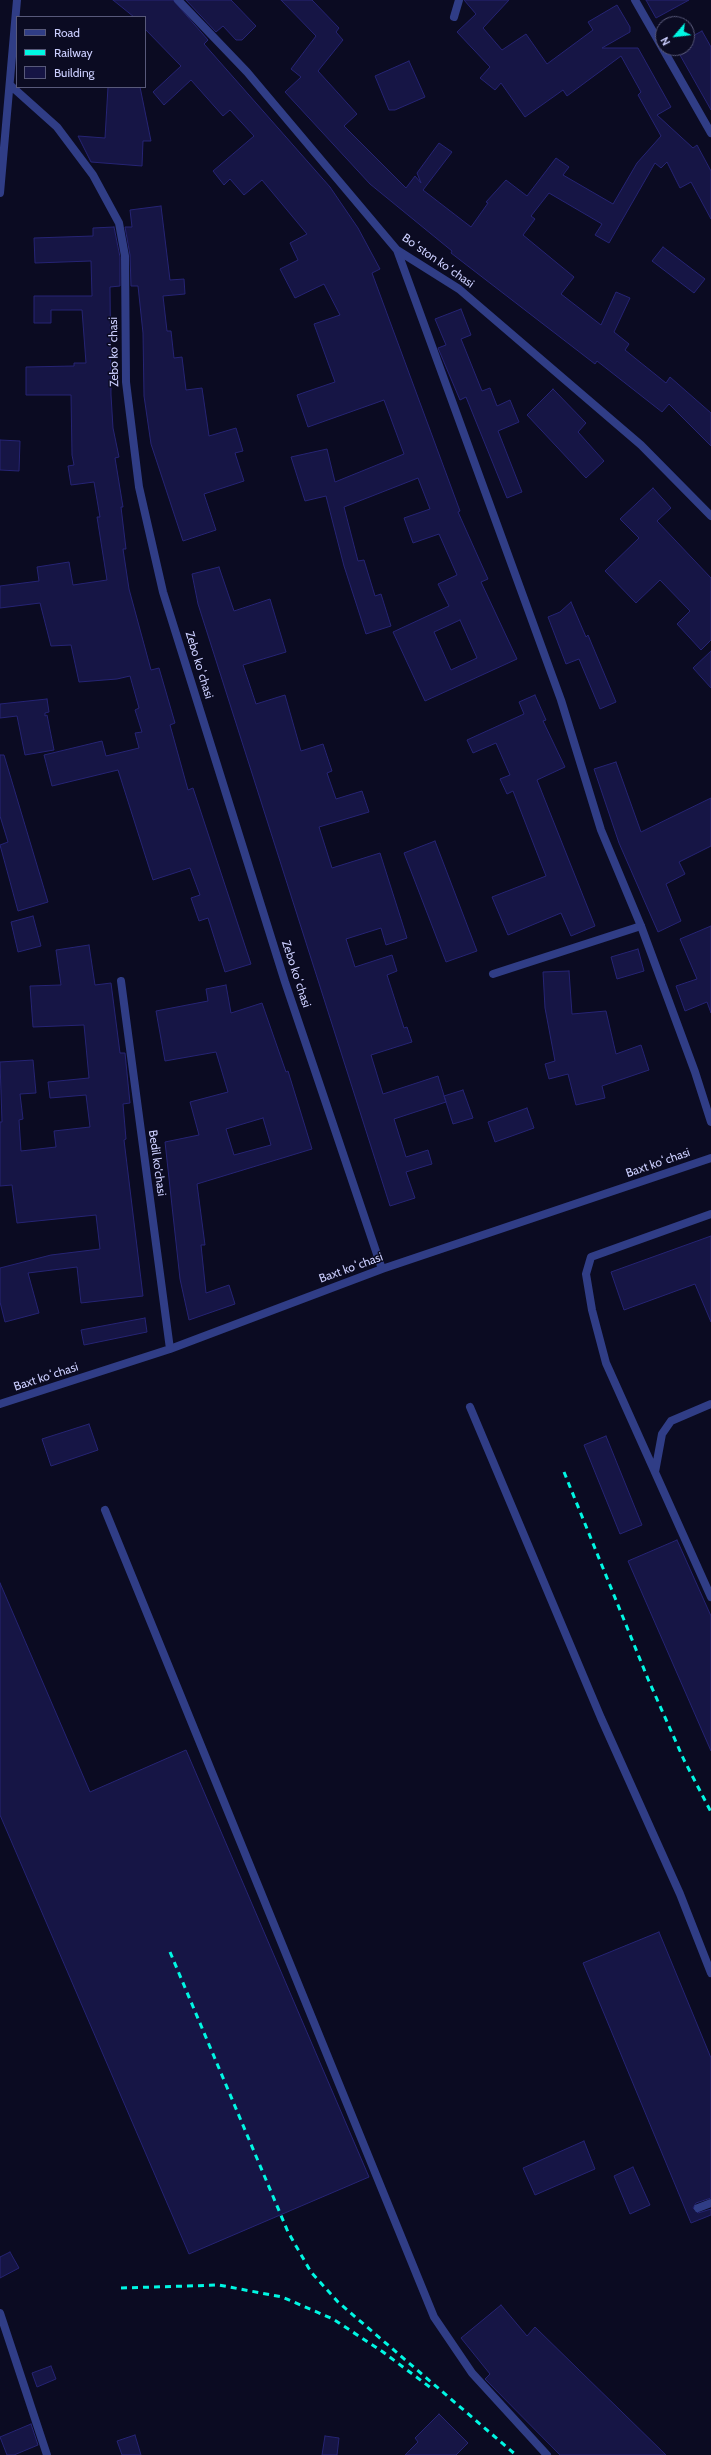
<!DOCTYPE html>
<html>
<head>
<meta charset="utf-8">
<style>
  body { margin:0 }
  #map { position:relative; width:711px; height:2455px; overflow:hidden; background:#0b0b22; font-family:Cabin,sans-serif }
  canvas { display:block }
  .legend { position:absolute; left:16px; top:16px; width:130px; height:72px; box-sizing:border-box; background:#0b0b22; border:1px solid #58597a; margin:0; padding:5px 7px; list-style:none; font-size:12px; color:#cccfff }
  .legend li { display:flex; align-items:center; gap:8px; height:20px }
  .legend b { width:20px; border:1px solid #58597a }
  .north { position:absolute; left:655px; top:16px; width:40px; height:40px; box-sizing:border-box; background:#0b0b22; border:1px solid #58597a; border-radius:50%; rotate:242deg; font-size:11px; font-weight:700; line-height:16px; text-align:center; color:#cccfff }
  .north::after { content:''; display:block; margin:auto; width:14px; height:18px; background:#00f7e3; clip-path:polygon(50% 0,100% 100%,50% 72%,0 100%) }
</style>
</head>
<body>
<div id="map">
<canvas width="711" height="2455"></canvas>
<ul class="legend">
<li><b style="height:5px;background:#303d86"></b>Road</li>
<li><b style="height:5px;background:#00f7e3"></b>Railway</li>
<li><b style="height:11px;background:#161545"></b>Building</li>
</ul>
<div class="north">N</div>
</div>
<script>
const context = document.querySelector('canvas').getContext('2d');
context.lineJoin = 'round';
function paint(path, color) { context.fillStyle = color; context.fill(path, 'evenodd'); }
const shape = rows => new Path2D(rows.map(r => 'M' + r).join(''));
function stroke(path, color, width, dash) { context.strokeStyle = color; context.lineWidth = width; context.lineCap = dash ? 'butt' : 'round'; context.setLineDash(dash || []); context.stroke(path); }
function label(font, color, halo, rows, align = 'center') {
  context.font = font + ' Cabin,sans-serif'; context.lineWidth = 3; context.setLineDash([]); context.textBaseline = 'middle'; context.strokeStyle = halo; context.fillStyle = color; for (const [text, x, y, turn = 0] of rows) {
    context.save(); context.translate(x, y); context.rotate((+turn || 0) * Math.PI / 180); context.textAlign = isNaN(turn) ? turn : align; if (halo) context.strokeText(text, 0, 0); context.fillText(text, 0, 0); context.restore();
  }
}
const building = shape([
  [113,0,173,0,208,40,204,44,330,187,358,228,380,269,372,273,460,511,458,512,488,579,481,582,517,659,425,701,393,632,449,606,438,584,457,575,439,534,413,543,404,518,430,509,418,478,344,507,358,561,364,560,375,596,381,594,391,626,366,634,344,566,326,496,305,501,291,457,327,449,335,482,404,454,384,400,308,427,297,395,335,382,314,324,340,315,324,284,295,298,280,269,298,260,290,243,307,234,262,180,244,195,230,179,224,185,213,171,254,136,230,110,223,116,191,80,164,105,153,92,181,66,145,29,145,17,134,17,113,0],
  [460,620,477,658,451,670,434,632,460,620],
  [186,0,231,0,256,26,242,40,236,40,223,26,216,32,186,0],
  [281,0,312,0,339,28,336,32,343,40,318,71,357,114,344,126,406,188,415,176,421,183,417,173,439,143,452,152,423,190,471,227,488,203,486,202,506,180,527,196,556,158,569,167,563,175,613,204,637,163,661,136,638,95,641,92,621,56,567,96,563,90,525,117,501,83,495,90,480,78,490,67,457,32,476,14,464,0,509,0,483,28,502,50,526,34,547,64,593,30,588,22,617,5,630,27,630,32,602,48,638,48,671,107,657,115,693,148,697,145,711,171,711,219,691,182,680,188,667,162,661,168,655,163,609,243,595,235,602,224,549,193,531,216,535,219,523,235,574,277,561,294,601,325,616,292,630,298,614,332,629,344,625,350,666,383,670,377,711,413,711,446,669,404,662,412,597,361,595,364,451,253,452,251,370,184,285,92,301,77,291,69,316,36,281,0],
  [646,0,689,0,656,18,646,0],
  [702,31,711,47,711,110,676,48,687,48,687,39,702,31],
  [409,61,425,97,395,110,389,110,375,76,409,61],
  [108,87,140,87,151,141,143,141,142,166,91,162,78,136,105,138,108,87],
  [161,206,170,280,184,279,185,294,163,296,167,331,171,331,174,358,182,357,186,390,202,388,209,436,236,428,243,451,235,453,244,481,204,494,216,530,183,541,151,444,144,396,143,333,138,286,131,286,130,255,125,227,132,227,130,210,161,206],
  [114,227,120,257,120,286,110,287,111,395,113,428,119,457,115,458,123,507,121,507,126,549,123,549,129,589,151,670,159,668,175,723,170,725,188,790,193,788,251,964,225,972,208,918,199,921,191,898,200,895,190,868,153,880,118,770,52,786,44,755,102,741,106,756,139,748,135,733,142,732,135,710,139,708,130,676,117,679,79,682,71,645,51,646,40,603,0,608,0,586,39,581,37,567,69,562,73,585,107,580,97,517,100,517,94,482,71,485,68,466,74,465,72,455,71,395,26,395,26,367,74,366,74,363,86,363,82,310,51,310,51,323,34,323,34,296,92,296,91,261,35,263,34,238,93,236,93,228,114,227],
  [663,247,705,279,694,293,652,261,663,247],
  [461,309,471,335,461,339,482,391,490,388,497,406,510,400,519,422,498,431,522,492,507,498,466,397,460,400,438,348,446,345,435,319,461,309],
  [553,389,586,423,578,432,604,461,586,478,527,415,553,389],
  [0,440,20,441,19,471,0,470,0,440],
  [653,488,671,508,657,521,711,578,711,640,701,650,677,624,690,611,660,580,636,603,605,571,639,538,620,519,653,488],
  [219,567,234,611,270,599,286,652,243,665,256,704,285,695,301,751,323,744,332,771,327,773,336,799,362,791,369,812,319,827,332,868,380,853,407,938,386,945,381,928,346,939,355,967,392,955,397,971,387,975,404,1028,407,1027,412,1042,371,1055,383,1094,438,1076,446,1102,394,1119,406,1157,428,1150,432,1164,406,1172,415,1198,390,1206,198,604,192,574,219,567],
  [571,602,586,637,588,635,616,702,600,709,579,659,566,664,548,617,560,612,571,602],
  [711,651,711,688,693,668,711,651],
  [535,695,546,720,543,721,565,767,537,780,595,926,571,936,561,913,508,935,492,897,546,876,513,791,507,794,500,779,510,775,496,743,473,753,467,740,524,714,519,702,535,695],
  [47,699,49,712,45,713,45,716,47,715,54,750,25,755,17,716,0,718,0,704,47,699],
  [0,755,4,755,48,902,18,911,0,845,8,842,0,816,0,755],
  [616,762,641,832,711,798,711,846,679,862,685,874,666,884,681,921,658,932,619,843,594,769,616,762],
  [435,841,477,951,446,962,404,853,435,841],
  [33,916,41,946,18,952,11,922,33,916],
  [711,926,711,1013,707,1002,685,1011,676,986,697,979,680,939,711,926],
  [89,945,95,985,111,983,120,1053,125,1053,130,1103,123,1104,126,1139,124,1140,143,1296,81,1303,77,1267,28,1273,39,1313,5,1322,0,1302,0,1268,51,1255,100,1249,96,1215,17,1223,12,1185,0,1186,0,1122,2,1122,0,1062,33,1060,36,1093,20,1094,23,1119,19,1120,21,1151,56,1147,54,1131,90,1127,86,1095,50,1098,48,1082,89,1078,84,1025,33,1027,30,986,61,985,56,950,89,945],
  [638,949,644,971,617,979,611,957,638,949],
  [569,971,572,1014,606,1011,616,1054,641,1045,649,1070,602,1086,605,1098,576,1105,568,1074,549,1079,545,1064,555,1061,545,1008,543,972,569,971],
  [226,985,231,1013,262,1003,286,1072,288,1071,312,1149,197,1184,205,1245,201,1245,206,1293,229,1285,235,1304,189,1320,180,1279,165,1142,199,1135,190,1102,228,1092,216,1052,165,1061,156,1011,208,1001,206,989,226,985],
  [263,1118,271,1145,234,1155,226,1129,263,1118],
  [463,1090,473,1118,453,1124,444,1096,463,1090],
  [527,1108,534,1128,495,1142,488,1122,527,1108],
  [711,1236,711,1322,695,1284,624,1310,611,1272,711,1236],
  [145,1318,147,1332,84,1345,81,1330,145,1318],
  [89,1424,98,1450,51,1466,42,1439,89,1424],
  [606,1436,642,1525,620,1534,584,1445,606,1436],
  [677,1540,711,1616,711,1751,628,1561,677,1540],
  [0,1583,90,1792,186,1750,369,2177,189,2254,0,1815,0,1583],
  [659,1932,711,2058,711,2198,696,2203,693,2208,698,2213,711,2209,711,2215,691,2223,583,1963,659,1932],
  [584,2141,595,2169,535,2195,523,2168,584,2141],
  [633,2167,650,2205,630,2214,614,2176,633,2167],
  [10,2252,19,2268,0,2278,0,2257,10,2252],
  [501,2305,527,2336,535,2327,666,2455,560,2455,485,2379,490,2374,461,2338,501,2305],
  [51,2366,56,2379,37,2387,32,2373,51,2366],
  [439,2414,468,2443,456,2455,405,2455,418,2442,415,2438,439,2414],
  [31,2424,38,2445,14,2455,7,2455,0,2437,31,2424],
  [135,2435,141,2455,122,2455,117,2441,135,2435],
  [325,2436,339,2438,337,2455,322,2455,325,2436]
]);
paint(building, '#161545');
stroke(building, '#262474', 1);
stroke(shape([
  [454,17,459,0],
  [493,974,641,926],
  [711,1214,591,1257,586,1274,592,1310,606,1363,711,1597],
  [470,1407,601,1718,680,1894,711,1973],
  [655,1472,662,1434,671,1421,711,1404],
  [105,1510,434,2317,472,2373,547,2455],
  [698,2208,711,2203]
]), '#303d86', 8);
stroke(shape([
  [178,0,247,72,397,250,459,289,641,445,711,516],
  [635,0,711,133],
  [10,85,57,127,93,175,119,223,125,256,126,382,139,487,163,592,285,982,382,1269],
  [0,193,17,0],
  [397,250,561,700,601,830,641,926,695,1072,711,1122],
  [121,981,170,1349],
  [0,1404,170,1349,382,1269,711,1158],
  [0,2313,47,2455]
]), '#303d86', 8);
stroke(shape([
  [564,1472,648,1679,684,1760,711,1812],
  [170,1952,288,2232,311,2272,338,2302,516,2455],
  [121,2288,219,2285,282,2297,333,2319,383,2352,431,2388]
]), '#00f7e3', 3, [6, 5]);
label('12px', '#cccfff', '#0b0b22', [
  ["Boʻston koʻchasi",438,261,35],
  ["Zebo koʻchasi",114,352,-91],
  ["Zebo koʻchasi",199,665,73],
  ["Zebo koʻchasi",296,974,72],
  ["Bedil ko'chasi",157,1163,82],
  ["Baxt koʻchasi",658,1163,-19],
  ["Baxt koʻchasi",351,1268,-20],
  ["Baxt koʻchasi",46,1377,-18]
]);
</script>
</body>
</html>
